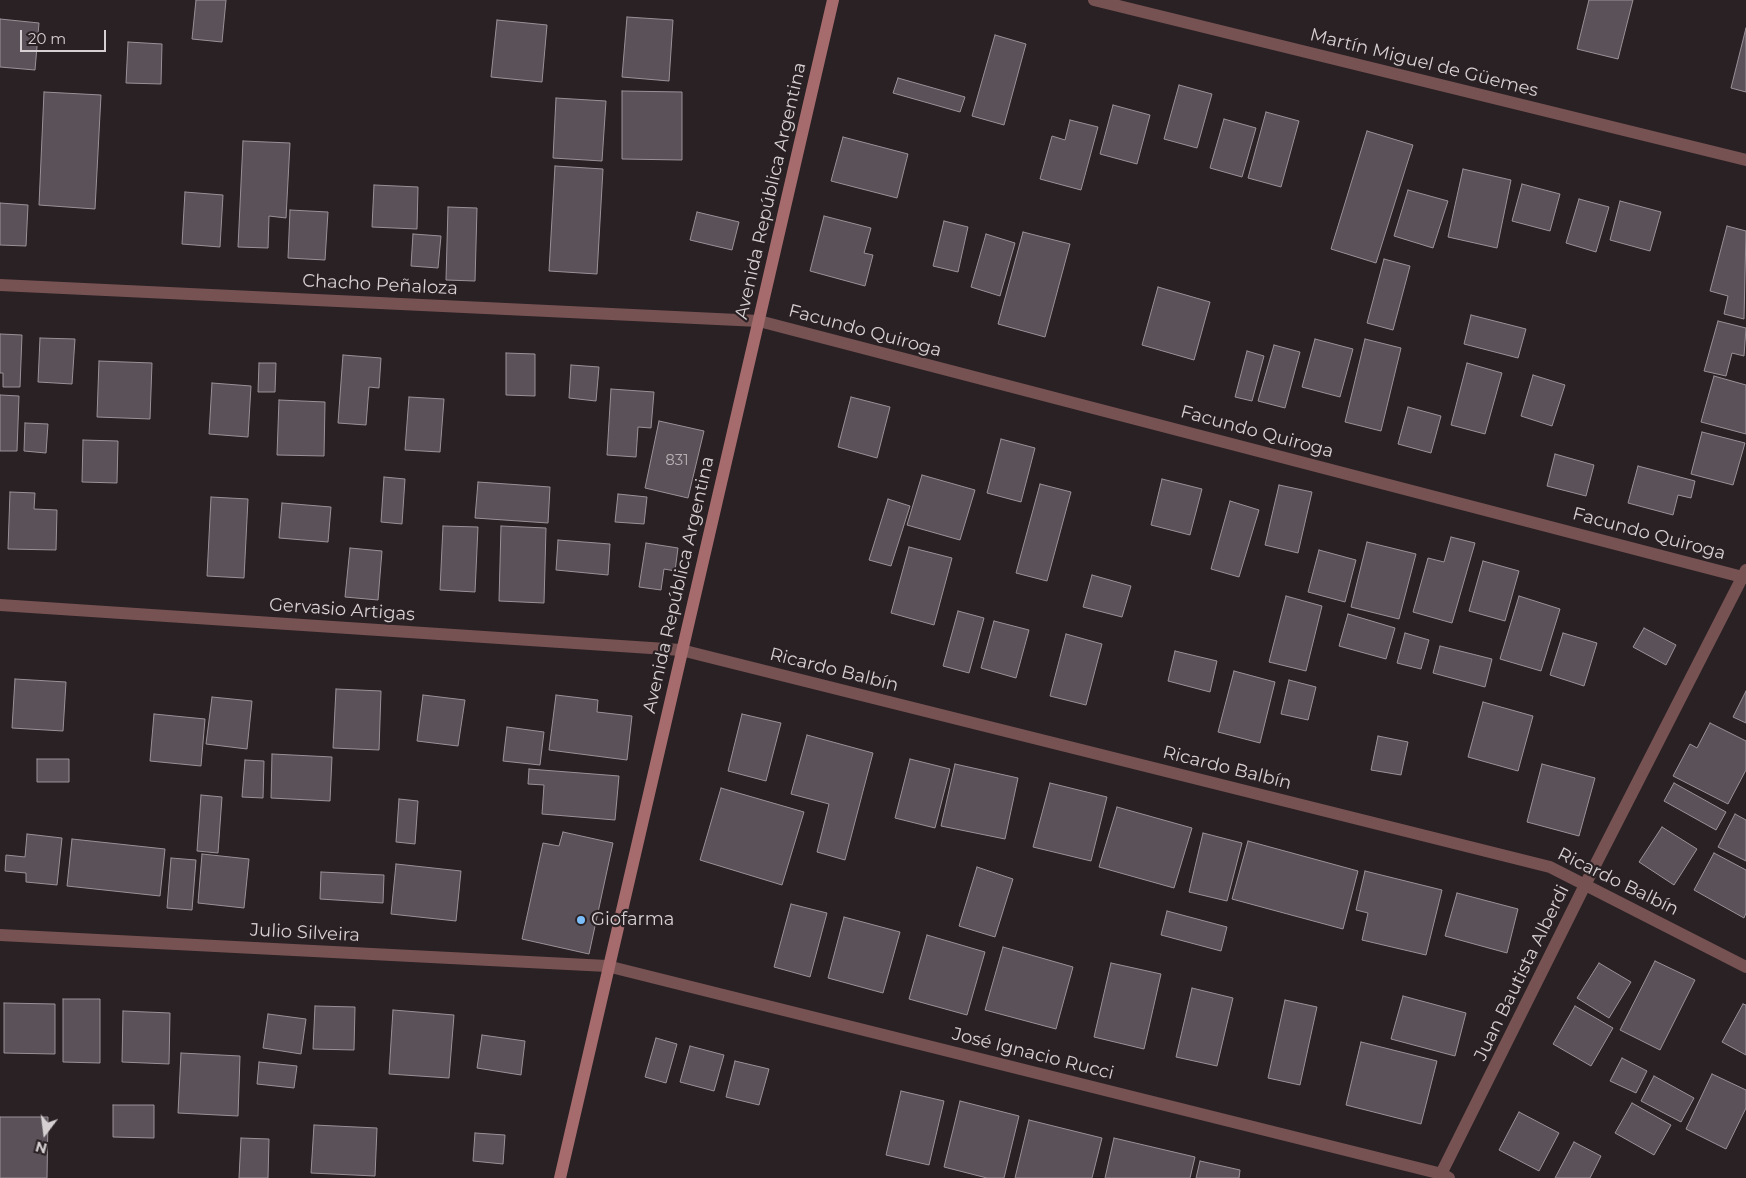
<!DOCTYPE html>
<html>
<head>
<meta charset="utf-8">
<style>
  body { margin:0 }
  #map { position:relative; width:1746px; height:1178px; overflow:hidden; background:#2a2124; font-family:Montserrat,sans-serif }
  canvas { display:block }
  .north { position:absolute; left:20px; top:1108px; width:50px; height:50px; -webkit-text-stroke:4px #2a2124; paint-order:stroke; rotate:195deg; font-size:14px; font-weight:700; line-height:20px; text-align:center; color:#d6d0d2 }
  .north::after { content:''; display:block; margin:auto; width:18px; height:22px; background:#d6d0d2; clip-path:polygon(50% 0,100% 100%,50% 72%,0 100%) }
  .scale { position:absolute; left:20px; top:30px; width:86px; height:22px; box-sizing:border-box; border:2px solid #d6d0d2; border-top:0; padding-left:6px; font-size:15px; line-height:18px; white-space:nowrap; color:#d6d0d2; -webkit-text-stroke:4px #2a2124; paint-order:stroke }
</style>
</head>
<body>
<div id="map">
<canvas width="1746" height="1178"></canvas>
<div class="north">N</div>
<div class="scale">20 m</div>
</div>
<script>
const context = document.querySelector('canvas').getContext('2d');
context.lineJoin = 'round';
function paint(path, color) { context.fillStyle = color; context.fill(path, 'evenodd'); }
const shape = rows => new Path2D(rows.map(r => 'M' + r).join(''));
function stroke(path, color, width, dash) { context.strokeStyle = color; context.lineWidth = width; context.lineCap = dash ? 'butt' : 'round'; context.setLineDash(dash || []); context.stroke(path); }
function label(font, color, halo, rows, align = 'center') {
  context.font = font + ' Montserrat,sans-serif'; context.lineWidth = 4.5; context.setLineDash([]); context.textBaseline = 'middle'; context.strokeStyle = halo; context.fillStyle = color; for (const [text, x, y, turn = 0] of rows) {
    context.save(); context.translate(x, y); context.rotate((+turn || 0) * Math.PI / 180); context.textAlign = isNaN(turn) ? turn : align; if (halo) context.strokeText(text, 0, 0); context.fillText(text, 0, 0); context.restore();
  }
}
const building = shape([
  [196,0,226,0,222,42,192,39,196,0],
  [1589,0,1633,0,1618,59,1577,49,1589,0],
  [627,17,673,20,669,81,622,77,627,17],
  [0,19,39,23,35,70,0,67,0,19],
  [497,20,547,25,542,82,491,77,497,20],
  [1746,28,1746,92,1731,88,1746,28],
  [995,35,1026,44,1004,125,972,116,995,35],
  [128,42,162,44,161,84,126,83,128,42],
  [898,78,965,97,960,112,893,93,898,78],
  [1179,85,1212,94,1197,148,1164,139,1179,85],
  [622,91,682,92,682,160,622,159,622,91],
  [44,92,101,95,95,209,39,205,44,92],
  [556,98,606,101,602,161,553,158,556,98],
  [1113,105,1150,115,1137,164,1100,154,1113,105],
  [1266,112,1299,121,1281,187,1248,178,1266,112],
  [1224,119,1256,128,1242,177,1210,168,1224,119],
  [1070,120,1098,127,1081,190,1040,179,1052,136,1065,140,1070,120],
  [1367,131,1413,145,1376,263,1331,249,1367,131],
  [843,137,908,154,897,198,831,181,843,137],
  [243,141,290,143,286,218,269,216,268,248,238,247,243,141],
  [555,166,603,169,597,274,549,271,555,166],
  [1463,169,1511,180,1497,248,1448,237,1463,169],
  [1522,184,1560,194,1550,231,1512,221,1522,184],
  [374,185,418,187,417,229,372,227,374,185],
  [1408,190,1448,201,1433,248,1394,236,1408,190],
  [185,192,223,195,220,247,182,244,185,192],
  [1579,199,1609,207,1596,252,1566,243,1579,199],
  [1620,201,1661,212,1650,251,1610,240,1620,201],
  [0,203,28,205,26,246,0,245,0,203],
  [448,207,477,208,475,281,446,280,448,207],
  [290,210,328,212,325,260,288,258,290,210],
  [697,212,739,222,732,250,690,240,697,212],
  [824,216,871,228,864,253,873,255,865,286,810,271,824,216],
  [944,221,968,227,958,272,933,266,944,221],
  [1727,226,1746,231,1744,319,1724,314,1728,296,1710,291,1727,226],
  [1023,232,1070,244,1045,337,998,324,1023,232],
  [413,234,441,236,438,268,411,266,413,234],
  [986,234,1015,243,1000,296,971,287,986,234],
  [1384,259,1410,266,1393,330,1367,323,1384,259],
  [1158,287,1210,302,1194,360,1142,345,1158,287],
  [1471,315,1526,329,1518,358,1464,344,1471,315],
  [1718,321,1746,328,1744,356,1732,353,1726,376,1704,371,1718,321],
  [0,334,22,335,20,387,3,387,3,373,0,373,0,334],
  [40,338,75,339,72,384,38,382,40,338],
  [1315,339,1353,349,1340,397,1302,387,1315,339],
  [1365,339,1401,348,1381,431,1345,422,1365,339],
  [1274,345,1300,352,1285,408,1258,401,1274,345],
  [1247,351,1264,356,1252,401,1235,397,1247,351],
  [506,353,535,354,535,396,506,395,506,353],
  [343,355,381,358,379,388,369,387,366,425,338,423,343,355],
  [99,361,152,363,150,419,97,417,99,361],
  [259,363,276,363,275,392,258,392,259,363],
  [1467,363,1502,373,1485,434,1451,425,1467,363],
  [571,365,599,367,596,401,569,398,571,365],
  [1533,375,1565,385,1552,426,1521,416,1533,375],
  [1714,376,1746,385,1746,434,1701,422,1714,376],
  [212,383,251,386,248,437,209,434,212,383],
  [611,389,654,392,651,428,638,427,636,457,607,455,611,389],
  [0,395,19,396,17,451,0,451,0,395],
  [409,397,444,399,440,452,405,450,409,397],
  [851,397,890,407,877,458,838,447,851,397],
  [279,400,325,402,324,456,277,455,279,400],
  [1408,407,1441,416,1431,453,1398,444,1408,407],
  [659,421,704,431,688,498,645,488,659,421],
  [25,423,48,424,46,453,24,451,25,423],
  [1702,432,1745,443,1733,485,1691,474,1702,432],
  [1001,439,1035,448,1021,502,987,493,1001,439],
  [83,440,118,441,117,483,82,482,83,440],
  [1555,454,1594,465,1586,496,1547,486,1555,454],
  [1638,466,1695,481,1691,498,1678,495,1673,515,1628,503,1638,466],
  [922,475,975,490,960,540,907,525,922,475],
  [384,477,405,479,402,524,381,522,384,477],
  [1162,479,1202,489,1190,535,1151,525,1162,479],
  [478,482,550,487,548,523,475,518,478,482],
  [1040,484,1071,492,1047,581,1016,573,1040,484],
  [1279,485,1312,492,1298,553,1265,545,1279,485],
  [10,492,35,493,34,509,57,510,56,550,8,549,10,492],
  [618,494,647,497,644,524,615,522,618,494],
  [211,497,248,499,244,578,207,576,211,497],
  [888,499,910,506,891,566,869,560,888,499],
  [1230,501,1259,510,1239,577,1211,569,1230,501],
  [282,503,331,507,328,542,279,538,282,503],
  [443,526,478,527,475,592,440,590,443,526],
  [501,526,546,528,544,603,499,601,501,526],
  [1451,537,1475,543,1452,623,1413,612,1428,558,1444,562,1451,537],
  [558,540,610,544,608,575,556,570,558,540],
  [1367,542,1416,554,1399,619,1351,607,1367,542],
  [646,543,678,548,675,571,664,569,661,590,639,587,646,543],
  [909,547,952,558,934,625,891,613,909,547],
  [350,548,382,551,378,600,345,597,350,548],
  [1319,550,1356,560,1345,602,1308,592,1319,550],
  [1483,561,1519,571,1505,621,1469,611,1483,561],
  [1092,575,1131,586,1122,617,1083,607,1092,575],
  [1286,596,1322,606,1306,671,1269,662,1286,596],
  [1519,596,1560,609,1541,671,1500,659,1519,596],
  [958,611,984,618,969,673,943,666,958,611],
  [1348,614,1395,628,1386,659,1339,646,1348,614],
  [994,621,1029,630,1016,678,981,668,994,621],
  [1644,628,1676,645,1666,665,1633,647,1644,628],
  [1405,633,1429,640,1421,669,1397,663,1405,633],
  [1563,633,1597,643,1584,686,1550,675,1563,633],
  [1066,634,1102,644,1086,705,1050,696,1066,634],
  [1440,646,1492,659,1485,687,1433,673,1440,646],
  [1175,651,1217,661,1210,692,1168,681,1175,651],
  [1234,671,1275,682,1260,743,1218,732,1234,671],
  [15,679,66,682,63,731,12,728,15,679],
  [1289,680,1316,687,1308,720,1281,714,1289,680],
  [336,689,381,691,379,750,333,748,336,689],
  [1746,691,1746,723,1733,717,1746,691],
  [423,695,465,700,458,746,417,741,423,695],
  [556,695,598,700,597,712,632,716,627,760,549,750,556,695],
  [212,697,252,701,247,749,206,744,212,697],
  [1483,702,1533,716,1518,771,1468,757,1483,702],
  [154,714,205,719,201,766,150,761,154,714],
  [742,714,781,723,766,781,728,771,742,714],
  [1710,723,1746,741,1746,770,1728,804,1673,776,1690,744,1697,748,1710,723],
  [507,727,544,732,540,765,503,761,507,727],
  [807,735,873,753,845,860,817,852,829,804,791,794,807,735],
  [1378,736,1408,742,1401,775,1371,770,1378,736],
  [272,754,332,757,330,801,271,798,272,754],
  [37,759,69,759,69,782,37,782,37,759],
  [910,759,950,769,935,828,895,818,910,759],
  [245,760,264,761,263,798,242,797,245,760],
  [955,764,1018,778,1005,839,941,826,955,764],
  [1542,764,1595,778,1579,836,1527,822,1542,764],
  [529,769,619,776,615,820,542,814,544,785,528,784,529,769],
  [1050,783,1107,797,1091,861,1033,847,1050,783],
  [1674,783,1726,812,1716,830,1664,801,1674,783],
  [721,788,804,812,782,885,700,860,721,788],
  [201,795,222,797,218,853,197,851,201,795],
  [399,799,418,801,415,844,396,842,399,799],
  [1117,807,1192,828,1174,888,1099,867,1117,807],
  [1735,814,1746,820,1746,861,1718,847,1735,814],
  [1662,827,1697,849,1674,885,1639,862,1662,827],
  [563,832,613,843,589,954,522,939,543,843,559,846,563,832],
  [1203,833,1242,843,1227,901,1189,892,1203,833],
  [27,834,62,838,57,885,26,882,26,873,5,871,6,855,25,857,27,834],
  [72,839,165,849,160,896,67,886,72,839],
  [1248,841,1358,871,1343,929,1232,899,1248,841],
  [1714,853,1746,870,1746,913,1744,918,1694,890,1714,853],
  [202,854,249,859,244,908,198,903,202,854],
  [171,858,196,860,192,910,167,908,171,858],
  [396,864,461,871,456,921,391,914,396,864],
  [977,867,1013,879,995,937,959,926,977,867],
  [1365,871,1442,890,1426,955,1362,940,1368,913,1356,910,1365,871],
  [321,872,384,875,383,903,320,899,321,872],
  [1457,893,1518,909,1507,953,1445,936,1457,893],
  [791,904,827,913,810,977,774,967,791,904],
  [1167,911,1227,927,1221,951,1161,935,1167,911],
  [844,917,900,932,883,993,828,978,844,917],
  [927,935,985,952,967,1015,909,999,927,935],
  [1003,947,1073,967,1056,1029,985,1010,1003,947],
  [1655,961,1695,980,1660,1050,1620,1030,1655,961],
  [1111,963,1161,974,1144,1049,1094,1037,1111,963],
  [1599,963,1631,982,1609,1018,1577,998,1599,963],
  [1192,988,1233,998,1217,1066,1176,1057,1192,988],
  [1403,996,1466,1013,1455,1056,1391,1039,1403,996],
  [63,999,100,999,100,1063,63,1062,63,999],
  [1285,1000,1317,1007,1300,1085,1268,1078,1285,1000],
  [4,1003,55,1004,55,1054,4,1053,4,1003],
  [1743,1004,1746,1005,1746,1055,1722,1042,1743,1004],
  [315,1006,355,1007,354,1050,313,1049,315,1006],
  [1575,1006,1613,1028,1591,1066,1553,1044,1575,1006],
  [393,1010,454,1015,449,1078,389,1074,393,1010],
  [123,1011,170,1013,169,1064,122,1062,123,1011],
  [268,1014,306,1019,301,1054,263,1048,268,1014],
  [482,1035,525,1041,521,1075,477,1068,482,1035],
  [656,1038,677,1044,666,1083,645,1077,656,1038],
  [1361,1042,1437,1061,1421,1124,1346,1105,1361,1042],
  [690,1046,724,1055,714,1091,680,1082,690,1046],
  [181,1053,240,1056,238,1116,178,1113,181,1053],
  [1622,1058,1647,1071,1636,1093,1610,1081,1622,1058],
  [735,1061,769,1069,759,1105,726,1097,735,1061],
  [259,1062,297,1066,294,1088,257,1084,259,1062],
  [1712,1074,1746,1090,1746,1108,1726,1149,1686,1129,1712,1074],
  [1654,1076,1694,1098,1681,1122,1641,1101,1654,1076],
  [901,1091,944,1101,929,1165,886,1155,901,1091],
  [960,1101,1019,1116,1004,1178,987,1178,944,1167,960,1101],
  [1632,1103,1671,1125,1654,1155,1615,1133,1632,1103],
  [113,1105,154,1105,154,1138,113,1137,113,1105],
  [1519,1112,1559,1133,1539,1171,1499,1150,1519,1112],
  [0,1117,48,1117,47,1178,0,1178,0,1117],
  [1029,1120,1102,1138,1092,1178,1015,1178,1029,1120],
  [314,1125,377,1128,375,1176,311,1173,314,1125],
  [475,1133,505,1135,503,1164,473,1161,475,1133],
  [241,1138,269,1139,268,1178,239,1178,241,1138],
  [1114,1138,1195,1157,1190,1178,1105,1178,1114,1138],
  [1574,1142,1601,1156,1590,1178,1555,1178,1574,1142],
  [1200,1161,1240,1170,1239,1178,1196,1178,1200,1161]
]);
paint(building, '#5a5258');
stroke(building, '#9a9198', 1);
stroke(shape([
  [1094,0,1746,160],
  [0,285,759,321,1746,578],
  [0,605,681,650,1550,867,1746,967],
  [0,935,607,966,1442,1174,1449,1178],
  [1439,1178,1586,883,1746,570]
]), '#775253', 12);
stroke(shape([
  [560,1178,833,0]
]), '#a56b6d', 12);
for (const [x, y, r, color] of [
  [581,920,5,"#7bbef9"]
]) { const dot = new Path2D(); dot.arc(x, y, r, 0, 2 * Math.PI); context.fillStyle = color; context.fill(dot); stroke(dot, '#2a2124', 2); }
label('15px', '#b7b0b4', null, [
  ["831",677,461]
]);
label('18px', '#d6d0d2', '#2a2124', [
  ["Martín Miguel de Güemes",1424,63,14],
  ["Avenida República Argentina",771,191,-77],
  ["Chacho Peñaloza",380,285,3],
  ["Facundo Quiroga",865,331,15],
  ["Facundo Quiroga",1257,432,15],
  ["Facundo Quiroga",1649,534,15],
  ["Avenida República Argentina",679,585,-77],
  ["Gervasio Artigas",342,610,4],
  ["Ricardo Balbín",834,670,14],
  ["Ricardo Balbín",1227,768,14],
  ["Ricardo Balbín",1618,882,26],
  ["Julio Silveira",305,933,3],
  ["Juan Bautista Alberdi",1522,973,-64],
  ["José Ignacio Rucci",1033,1054,14]
]);
label('18px', '#d6d0d2', '#2a2124', [
  ["Giofarma",591,920]
], 'left');
</script>
</body>
</html>
